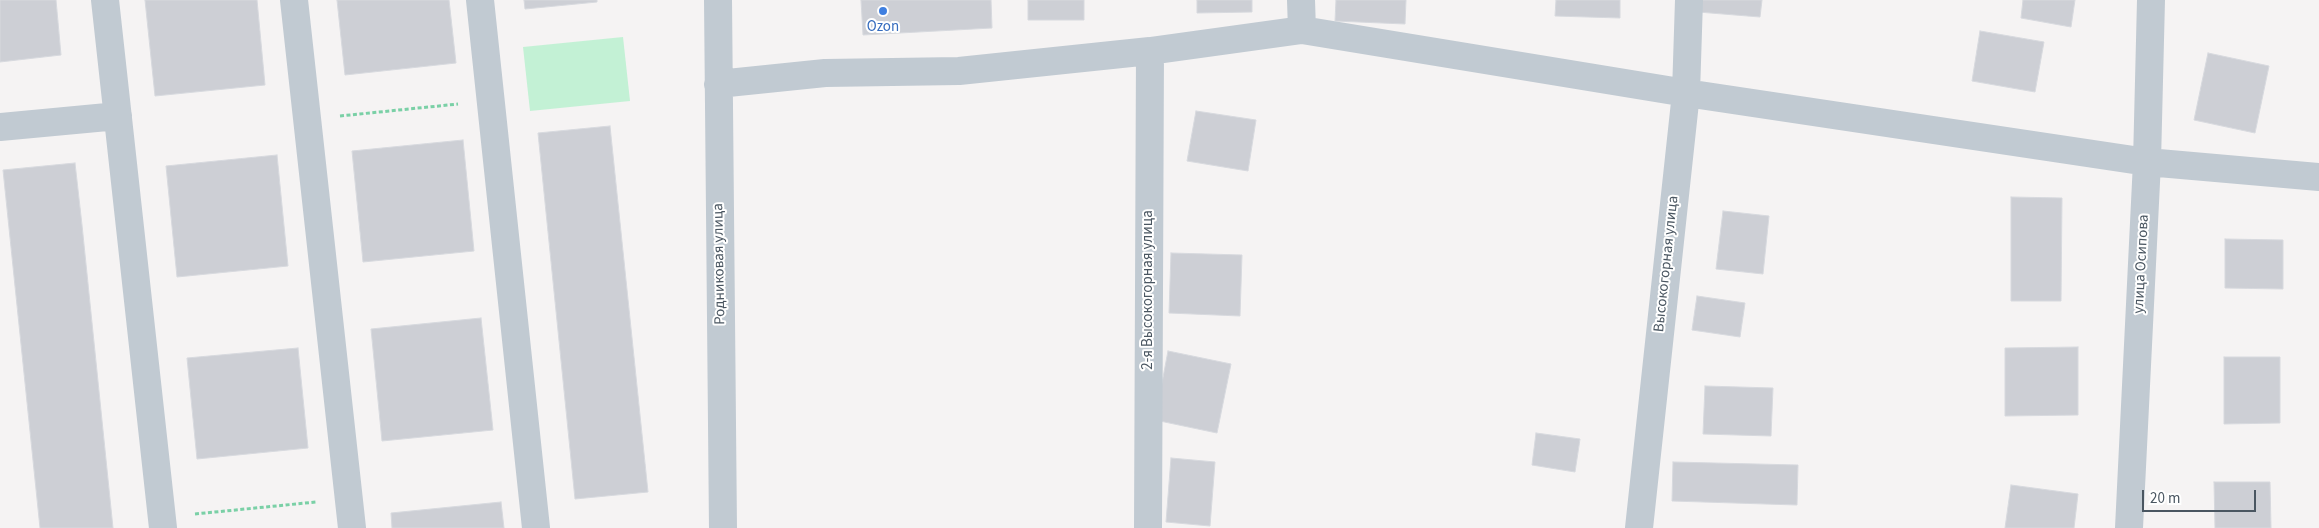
<!DOCTYPE html>
<html>
<head>
<meta charset="utf-8">
<style>
  body { margin:0 }
  #map { position:relative; width:2319px; height:528px; overflow:hidden; background:#f5f3f3; font-family:"Source Sans 3",sans-serif }
  canvas { display:block }
  .scale { position:absolute; left:2142px; top:490px; width:114px; height:22px; box-sizing:border-box; border:2px solid #4a5661; border-top:0; padding-left:6px; font-size:15px; line-height:18px; white-space:nowrap; color:#4a5661; -webkit-text-stroke:4px #fff; paint-order:stroke }
</style>
</head>
<body>
<div id="map">
<canvas width="2319" height="528"></canvas>
<div class="scale">20 m</div>
</div>
<script>
const context = document.querySelector('canvas').getContext('2d');
context.lineJoin = 'round';
function paint(path, color) { context.fillStyle = color; context.fill(path, 'evenodd'); }
const shape = rows => new Path2D(rows.map(r => 'M' + r).join(''));
function stroke(path, color, width, dash) { context.strokeStyle = color; context.lineWidth = width; context.lineCap = dash ? 'butt' : 'round'; context.setLineDash(dash || []); context.stroke(path); }
function label(font, color, halo, rows, align = 'center') {
  context.font = font + ' "Source Sans 3",sans-serif'; context.lineWidth = 4; context.setLineDash([]); context.textBaseline = 'middle'; context.strokeStyle = halo; context.fillStyle = color; for (const [text, x, y, turn = 0] of rows) {
    context.save(); context.translate(x, y); context.rotate((+turn || 0) * Math.PI / 180); context.textAlign = isNaN(turn) ? turn : align; if (halo) context.strokeText(text, 0, 0); context.fillText(text, 0, 0); context.restore();
  }
}
paint(shape([
  [623,37,630,101,530,111,523,47]
]), '#c3f1d5');
const building = shape([
  [0,0,56,0,61,55,0,62,0,0],
  [145,0,257,0,265,85,155,96,145,0],
  [337,0,449,0,456,63,345,75,337,0],
  [524,0,597,0,597,2,525,9,524,0],
  [861,0,991,0,992,28,863,35,861,0],
  [1028,0,1084,0,1084,20,1028,20,1028,0],
  [1197,0,1252,0,1252,12,1197,13,1197,0],
  [1336,0,1406,0,1405,24,1335,21,1336,0],
  [1556,0,1620,0,1620,18,1555,16,1556,0],
  [1700,0,1762,0,1760,17,1698,12,1700,0],
  [2023,0,2075,0,2071,27,2021,18,2023,0],
  [1980,31,2044,42,2035,92,1972,81,1980,31],
  [2208,53,2269,66,2255,133,2194,120,2208,53],
  [1196,111,1256,120,1248,171,1187,161,1196,111],
  [610,126,648,492,575,499,538,133,610,126],
  [463,140,474,251,363,262,352,151,463,140],
  [277,155,288,266,177,277,166,166,277,155],
  [75,163,82,225,113,528,40,528,3,170,75,163],
  [2011,197,2062,198,2061,301,2011,301,2011,197],
  [1723,211,1769,216,1763,274,1716,269,1723,211],
  [2225,239,2283,240,2283,289,2225,288,2225,239],
  [1171,253,1242,255,1240,316,1169,313,1171,253],
  [1697,296,1745,303,1740,337,1692,330,1697,296],
  [481,318,493,430,382,441,371,329,481,318],
  [2078,347,2078,415,2005,416,2005,348,2078,347],
  [298,348,308,448,197,459,187,358,298,348],
  [1168,351,1231,364,1217,433,1155,420,1168,351],
  [2224,357,2280,357,2280,423,2224,424,2224,357],
  [1705,386,1773,388,1771,436,1703,434,1705,386],
  [1536,433,1580,439,1575,472,1532,465,1536,433],
  [1171,458,1215,462,1210,526,1166,522,1171,458],
  [1673,462,1798,465,1797,505,1672,501,1673,462],
  [2214,482,2270,482,2271,528,2215,528,2214,482],
  [2011,485,2078,494,2074,528,2005,528,2011,485],
  [501,502,504,528,392,528,391,513,501,502]
]);
paint(building, '#cdcfd5');
stroke(building, '#d7d9de', 1);
stroke(shape([
  [340,116,458,104],
  [195,514,316,502]
]), '#7ad0a6', 3, [4, 2.5]);
stroke(shape([
  [105,0,163,528],
  [294,0,352,528],
  [480,0,536,528],
  [718,0,723,528],
  [1301,0,1302,30],
  [718,84,825,73,959,71,1150,51,1302,30,1686,93,2147,162,2319,177],
  [0,127,118,116],
  [1148,528,1150,51],
  [1639,528,1686,93,1689,0],
  [2129,528,2147,162,2151,0]
]), '#c1cad2', 28);
for (const [x, y, r, color] of [
  [883,11,5,"#3f7fe0"]
]) { const dot = new Path2D(); dot.arc(x, y, r, 0, 2 * Math.PI); context.fillStyle = color; context.fill(dot); stroke(dot, '#fff', 2); }
label('15px', '#366cbe', '#fff', [
  ["Ozon",883,28]
]);
label('15px', '#4a5661', '#fff', [
  ["Родниковая улица",720,264,-91],
  ["Высокогорная улица",1667,264,-84],
  ["улица Осипова",2142,264,-87],
  ["2-я Высокогорная улица",1149,290,-90]
]);
</script>
</body>
</html>
